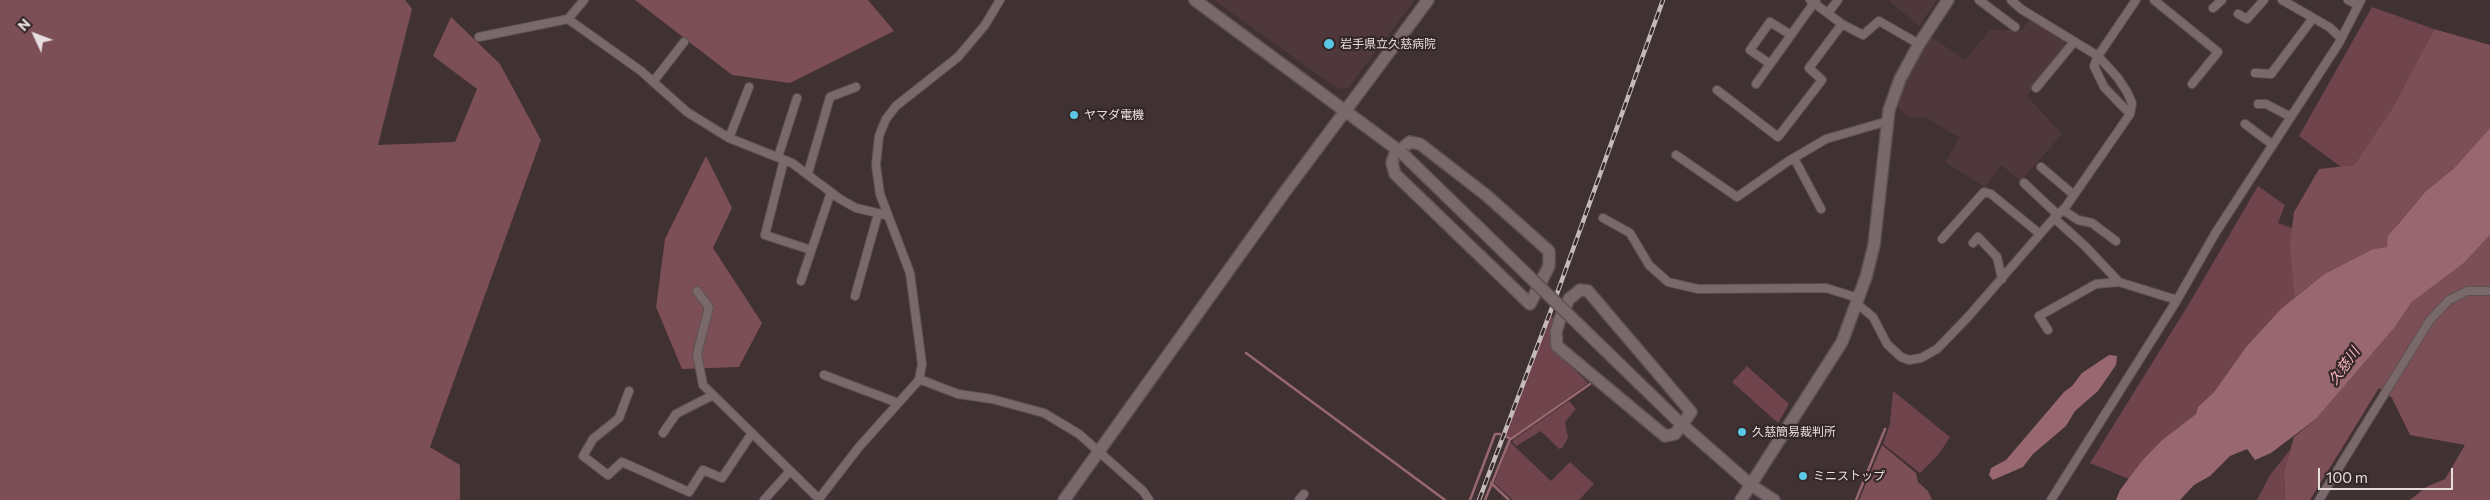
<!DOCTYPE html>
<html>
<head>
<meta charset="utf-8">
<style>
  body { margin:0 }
  #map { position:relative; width:2490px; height:500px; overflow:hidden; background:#403133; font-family:Commissioner,sans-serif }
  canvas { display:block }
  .north { position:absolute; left:10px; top:10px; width:50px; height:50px; -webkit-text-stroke:4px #362729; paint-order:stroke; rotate:313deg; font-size:14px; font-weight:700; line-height:20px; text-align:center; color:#e7dddf }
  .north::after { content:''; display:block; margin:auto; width:18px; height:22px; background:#e7dddf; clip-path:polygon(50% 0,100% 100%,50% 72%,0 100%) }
  .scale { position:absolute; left:2318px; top:468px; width:135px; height:22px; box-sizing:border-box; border:2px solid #e7dddf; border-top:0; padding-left:6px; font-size:15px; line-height:18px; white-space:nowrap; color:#e7dddf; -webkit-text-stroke:4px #362729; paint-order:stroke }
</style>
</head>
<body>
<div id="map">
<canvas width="2490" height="500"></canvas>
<div class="north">N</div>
<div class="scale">100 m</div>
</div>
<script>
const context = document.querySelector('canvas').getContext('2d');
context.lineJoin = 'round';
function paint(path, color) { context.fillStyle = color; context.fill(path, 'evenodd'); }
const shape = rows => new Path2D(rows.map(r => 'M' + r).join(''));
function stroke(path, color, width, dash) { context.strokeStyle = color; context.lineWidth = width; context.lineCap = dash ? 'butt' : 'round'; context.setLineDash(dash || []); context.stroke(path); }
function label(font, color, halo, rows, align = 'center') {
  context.font = font + ' Commissioner,"Noto Sans JP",sans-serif'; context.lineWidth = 4.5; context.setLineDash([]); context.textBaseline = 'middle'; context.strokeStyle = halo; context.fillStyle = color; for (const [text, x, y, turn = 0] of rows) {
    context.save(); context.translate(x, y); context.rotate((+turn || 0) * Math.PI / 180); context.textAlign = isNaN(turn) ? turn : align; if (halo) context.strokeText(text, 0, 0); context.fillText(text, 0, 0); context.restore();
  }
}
paint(shape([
  [1214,0,1415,0,1348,88,1338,89],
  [1888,0,1937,0,1919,26],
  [2030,18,2069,42,2027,96,2062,134,2021,181,2001,165,1985,187,1945,162,1960,138,1924,117,1910,118,1894,104,1930,36,1965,60,1990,30,2022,30]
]), '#4f383c');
paint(shape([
  [2372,7,2434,29,2393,107,2354,165,2341,167,2299,136],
  [2258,186,2285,205,2278,223,2292,228,2291,247,2294,298,2246,347,2214,392,2198,407,2196,414,2162,440,2129,479,2090,463,2192,299],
  [1551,316,1555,320,1550,333,1554,350,1588,383,1511,438,1505,435],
  [1747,366,1789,404,1778,423,1732,382],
  [1893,391,1950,437,1939,454,1920,473,1883,444,1890,424],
  [1569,401,1576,409,1565,422,1568,438,1562,448,1559,449,1541,431,1516,446,1512,441],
  [1510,442,1551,481,1570,462,1594,484,1579,500,1513,500,1494,483],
  [2290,450,2284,471,2285,500,2257,500,2270,475]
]), '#70444c');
paint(shape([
  [0,0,405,0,412,9,378,145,455,142,477,89,433,56,451,17,500,64,541,140,430,447,460,465,460,500,0,500],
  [635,0,868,0,894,31,790,83,732,75],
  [2434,29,2490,45,2490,128,2454,168,2425,192,2397,225,2387,247,2373,249,2324,274,2294,298,2290,242,2294,212,2319,169,2354,165,2393,107],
  [706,156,732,208,713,248,762,323,739,367,682,369,656,307,665,239],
  [2490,235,2490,500,2410,500,2426,487,2445,479,2465,445,2410,435,2392,398,2379,388,2310,500,2285,500,2284,471,2294,437,2316,419,2395,327,2412,302,2464,263],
  [1882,445,1916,473,1918,482,1928,491,1932,500,1859,500]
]), '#7c4e56');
paint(shape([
  [2490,128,2490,235,2464,263,2412,302,2395,327,2316,419,2271,453,2255,460,2247,449,2230,456,2210,476,2194,485,2180,500,2116,500,2120,490,2142,461,2162,440,2196,414,2198,407,2214,392,2246,347,2281,309,2324,274,2373,249,2387,247,2388,236,2425,192,2454,168],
  [2109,355,2117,356,2116,365,2098,391,2075,411,2066,426,2033,454,2023,467,1993,480,1989,475,1991,468,2006,460,2064,392,2072,386,2082,373]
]), '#986770');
stroke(shape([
  [1246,353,1445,500],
  [1505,436,1511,439,1590,384],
  [1491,483,1509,500],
  [1470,500,1495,434,1500,434],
  [1485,500,1510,439],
  [1856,500,1885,429]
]), '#986770', 2.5);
const street = shape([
  [1810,0,1842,24,1863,35,1879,21,1919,44],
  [1979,0,2015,27],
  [2154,0,2218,52,2192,84],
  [2282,0,2329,27,2341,38],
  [2348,0,2358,5],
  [2213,8,2222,0],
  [1828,13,1838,0],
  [2238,14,2247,19,2264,0],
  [568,19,584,0],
  [479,37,568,19,641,71,687,112,729,138,792,163,840,199,856,208,886,215],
  [1770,64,1750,50,1770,22,1791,35],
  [2255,73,2271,74,2313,18],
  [653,82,684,42],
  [1756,84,1816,0],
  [2036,88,2074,42],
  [1717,90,1778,137,1822,80,1809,68,1842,24],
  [2258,104,2266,104,2291,117],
  [2130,114,2104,87,2094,66,2098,56,2136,0],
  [2245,124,2273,145],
  [729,138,749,87],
  [1676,155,1737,197,1787,162,1826,139,1888,121],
  [778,157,797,98],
  [1794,158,1821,209],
  [784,160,765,235,811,250],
  [2041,167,2074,195],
  [808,173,830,97,856,87],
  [2024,183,2058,215],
  [2063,210,2078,220,2092,223,2116,241],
  [1603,218,1630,233,1649,265,1668,282,1698,289,1826,288,1858,298],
  [2054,218,2085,246,2119,282,2177,300],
  [1942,239,1984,192,1991,194,2040,234],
  [1973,243,1978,237,1997,257,2002,279],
  [801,281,831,192],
  [697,291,709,307,697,354,703,385,819,499],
  [855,296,878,214],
  [1856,303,1873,317,1887,344,1901,357,1909,360,1921,358,1937,349,1968,317,2054,218,2065,208,2130,114,2132,103,2127,92,2118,78,2098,56,2021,9,2011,0],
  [2048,330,2039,316,2096,284,2119,282],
  [824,375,898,403],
  [919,379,958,394,992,399,1044,413,1079,434,1143,491,1149,500],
  [629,391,619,418,593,439,583,456,608,475,622,462,689,492,703,470,722,478,752,433],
  [663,433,676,414,713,395],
  [764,500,790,471],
  [818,500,859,447,919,380,922,364,910,273,880,194,876,165,879,136,886,119,896,106,958,57,985,25,1000,0],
  [1299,500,1304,494],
  [2051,500,2177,300,2216,232,2339,43,2361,0],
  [2319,500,2430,320,2449,300,2467,291,2490,291]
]);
const secondary = shape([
  [1195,0,1402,153],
  [1410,142,1420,144,1486,195,1549,251,1549,266,1530,304,1395,174,1392,163,1395,154,1410,142],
  [1580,290,1588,291,1691,412,1675,434,1665,436,1557,346,1556,332,1560,319,1569,299,1580,290],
  [1679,422,1751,485,1774,500],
  [1064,500,1284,193,1428,0],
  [1741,500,1842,342,1866,277,1874,245,1889,110,1900,79,1919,44,1948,0]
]);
stroke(street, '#5d5052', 10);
stroke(secondary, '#5d5052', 14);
stroke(street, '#7a696b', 8);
stroke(secondary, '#7a696b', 11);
const rail = shape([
  [1479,500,1550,313,1663,0]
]);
stroke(rail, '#c4b9bb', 4.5);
stroke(rail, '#362729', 2.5, [8]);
const secondaryBridge = shape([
  [1402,153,1677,420]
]);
stroke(secondaryBridge, '#5d5052', 14, []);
stroke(secondaryBridge, '#7a696b', 11);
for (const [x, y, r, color] of [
  [1329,44,6,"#5ac8e5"],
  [1074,115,5,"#5ac8e5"],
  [1742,432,5,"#5ac8e5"],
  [1803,476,5,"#5ac8e5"]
]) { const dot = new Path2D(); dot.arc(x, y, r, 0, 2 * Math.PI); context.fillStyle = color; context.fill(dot); stroke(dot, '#362729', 2); }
label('12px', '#e7dddf', '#362729', [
  ["岩手県立久慈病院",1340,44],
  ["ヤマダ電機",1084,115],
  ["久慈簡易裁判所",1752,432],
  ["ミニストップ",1813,476]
], 'left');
label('italic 14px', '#fabac4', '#362729', [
  ["久慈川",2344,366,-54]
]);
</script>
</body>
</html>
